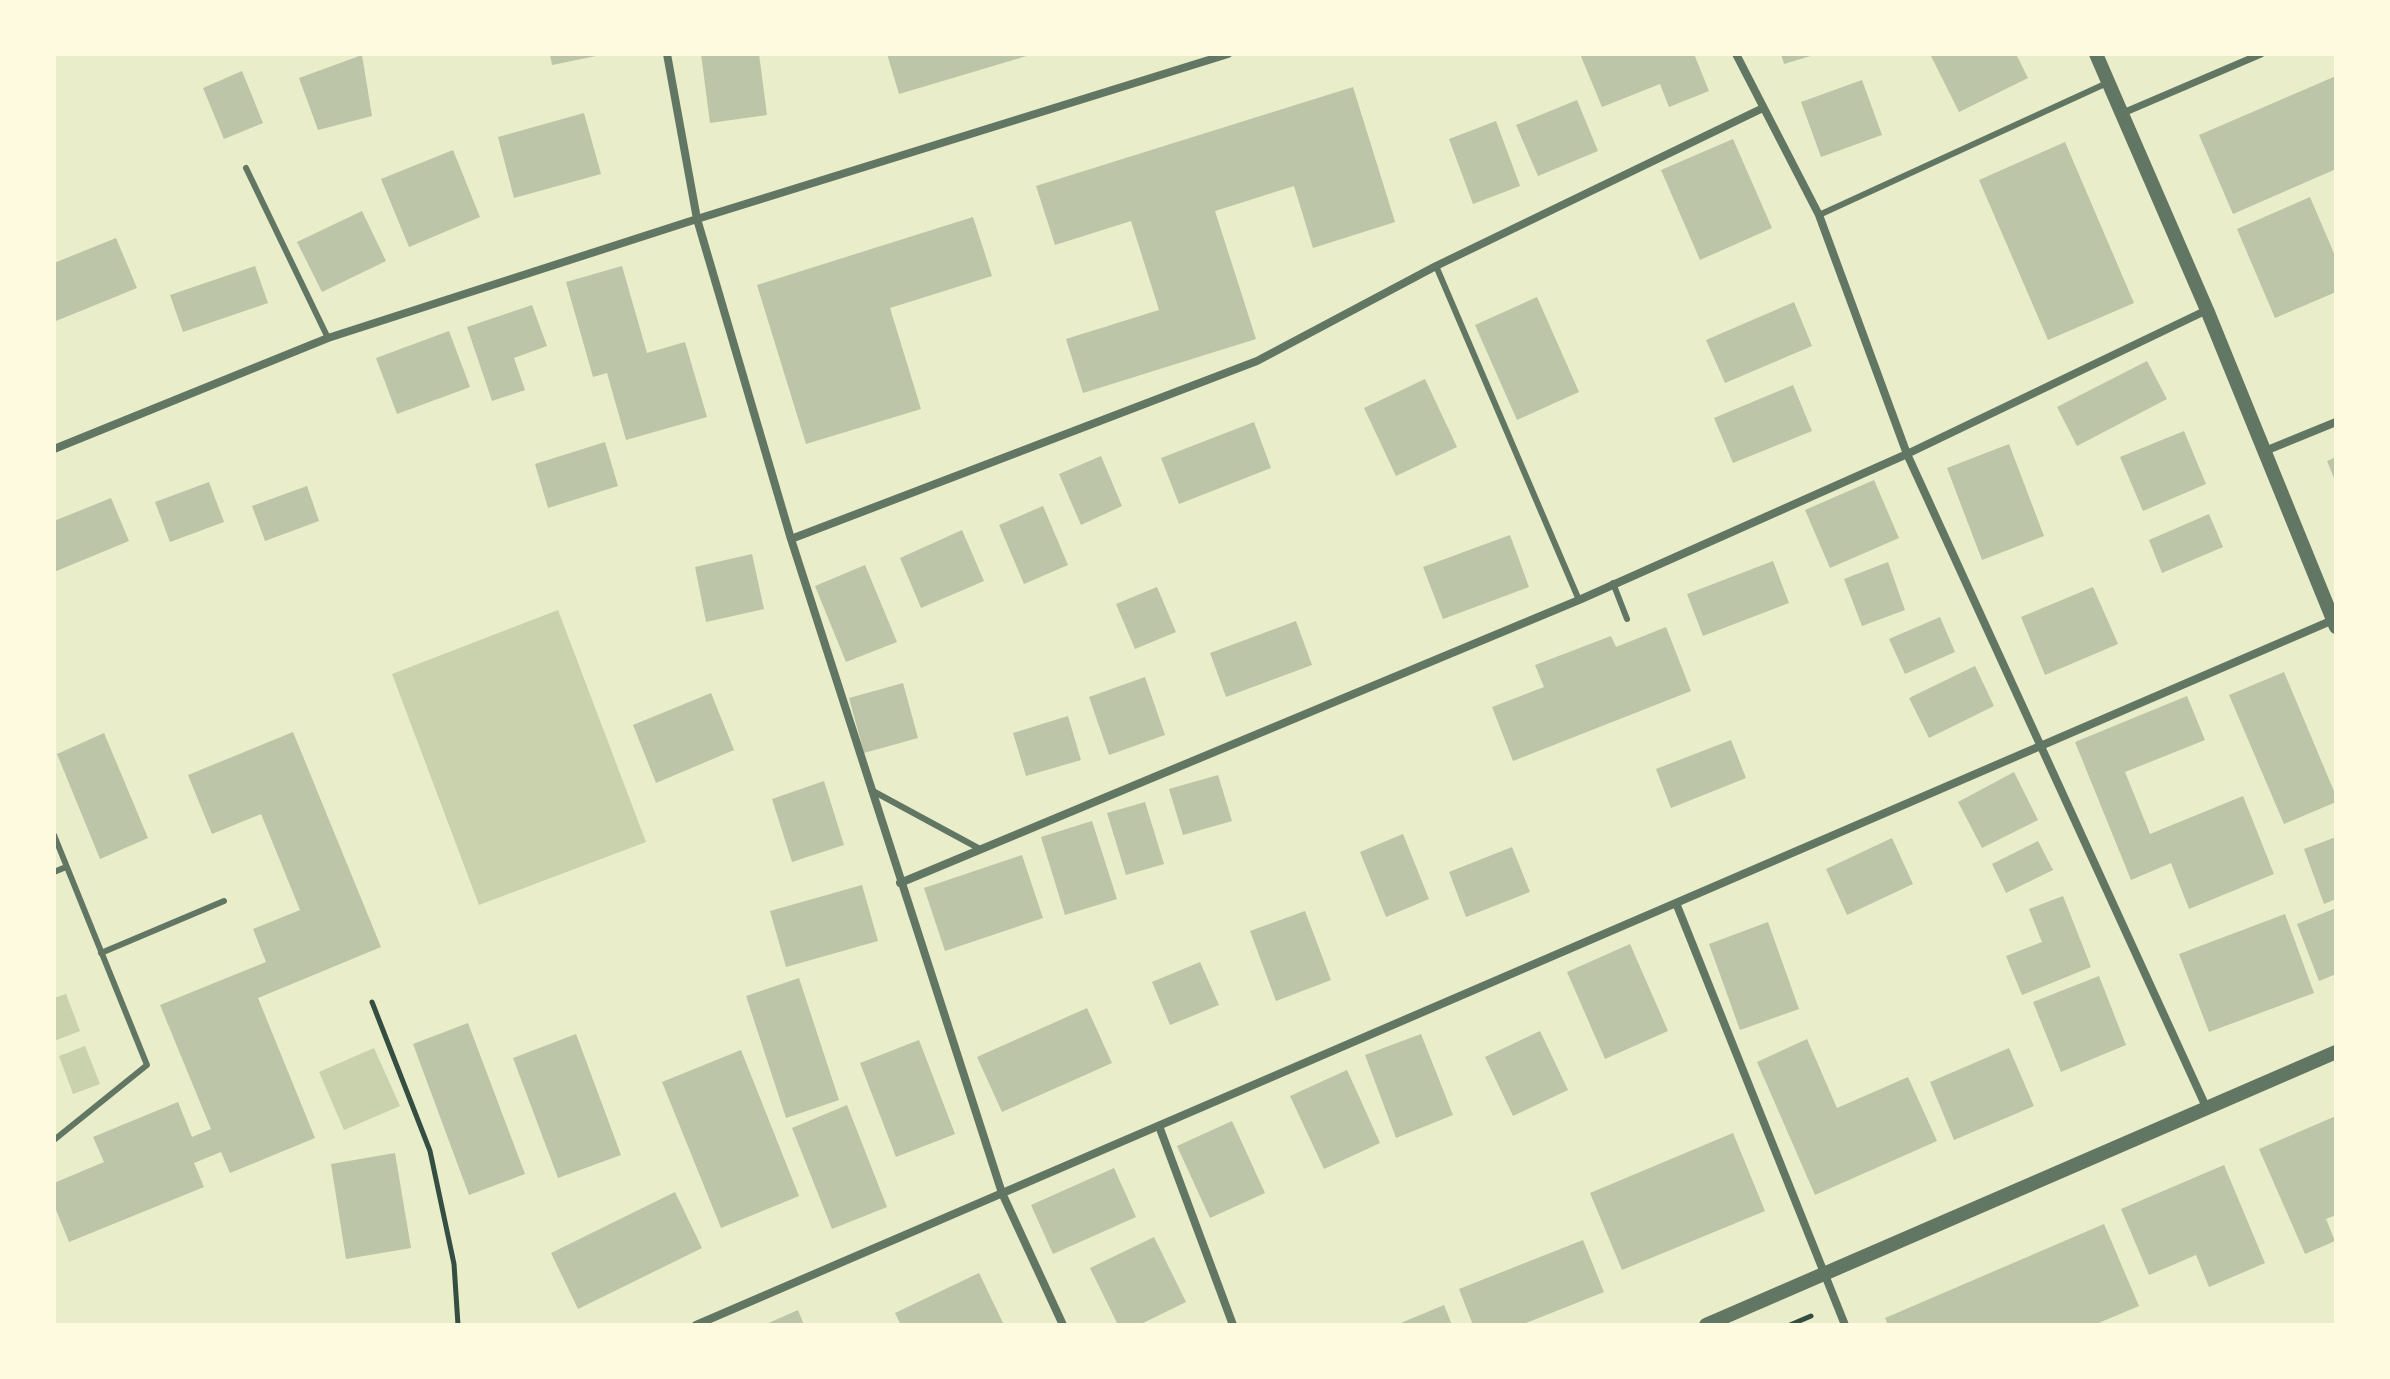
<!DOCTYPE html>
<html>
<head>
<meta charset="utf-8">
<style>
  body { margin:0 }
  #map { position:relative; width:2390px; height:1379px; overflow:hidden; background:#e9edc9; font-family:Manrope,sans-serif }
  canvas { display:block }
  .frame { position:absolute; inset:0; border:56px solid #fefae0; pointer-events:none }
</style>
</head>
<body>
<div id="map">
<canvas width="2390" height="1379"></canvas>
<div class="frame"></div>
</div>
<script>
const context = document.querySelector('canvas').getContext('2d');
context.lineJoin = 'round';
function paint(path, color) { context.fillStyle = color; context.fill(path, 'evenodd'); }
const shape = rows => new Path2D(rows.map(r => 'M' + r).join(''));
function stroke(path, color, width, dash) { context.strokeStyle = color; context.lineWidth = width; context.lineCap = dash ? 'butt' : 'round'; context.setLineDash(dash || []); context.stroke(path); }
paint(shape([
  [558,610,646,842,479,905,392,674],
  [66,994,80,1031,54,1041,54,998],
  [85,1046,100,1084,73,1094,59,1056],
  [374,1048,400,1106,344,1130,319,1072]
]), '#cad2ad');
paint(shape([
  [550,54,601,54,601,55,552,65],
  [701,54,759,54,767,115,710,123],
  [887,54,1030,54,1030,55,899,94],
  [1580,54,1694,54,1709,91,1669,107,1660,84,1602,107],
  [1781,54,1814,54,1814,55,1784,64],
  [1930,54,2016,54,2028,78,1959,112],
  [362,55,372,116,318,130,299,78],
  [242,71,263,123,224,139,203,88],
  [2336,76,2336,169,2233,214,2199,135],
  [1862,80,1882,135,1821,157,1801,102],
  [1353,87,1395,222,1313,248,1294,186,1215,211,1256,339,1083,393,1066,339,1159,310,1131,221,1055,245,1036,186],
  [1577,100,1598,151,1538,176,1516,125],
  [584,113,601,174,514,198,498,137],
  [1496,121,1520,186,1473,204,1449,139],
  [1733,139,1772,228,1700,260,1661,170],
  [2065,142,2134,303,2048,340,1979,180],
  [453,150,480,217,409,247,381,179],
  [2310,197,2336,258,2336,292,2275,318,2237,229],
  [362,211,386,261,322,292,297,242],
  [973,217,992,276,890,308,921,409,806,444,757,285],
  [116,238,137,288,56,321,54,263],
  [255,266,268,303,183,332,170,295],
  [622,266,647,353,685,342,707,417,626,440,607,373,593,377,566,282],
  [1537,297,1579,392,1517,420,1475,325],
  [1794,302,1812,346,1725,383,1706,340],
  [532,305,547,346,514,358,525,390,492,401,467,327],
  [449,331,470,387,397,414,376,358],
  [2147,361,2167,399,2077,446,2057,407],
  [1425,379,1457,447,1396,476,1364,408],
  [1793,385,1812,431,1733,463,1714,418],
  [1254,422,1271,468,1179,504,1161,458],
  [2184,431,2206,484,2143,511,2120,457],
  [605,442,618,486,548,508,535,464],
  [2009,444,2044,536,1982,560,1947,468],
  [1101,456,1122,506,1081,525,1059,474],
  [2336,457,2336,483,2327,461],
  [1874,480,1899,538,1830,568,1805,510],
  [209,482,224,522,170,542,155,502],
  [307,486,319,521,265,541,252,506],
  [111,498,129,541,54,572,54,521],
  [1043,506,1068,565,1024,584,999,525],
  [2209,514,2223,547,2162,573,2149,540],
  [962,530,984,581,921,608,900,558],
  [1510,535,1529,587,1443,619,1423,567],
  [752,554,764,609,706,622,695,567],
  [1773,561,1789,603,1703,636,1687,594],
  [1888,562,1905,610,1862,626,1844,579],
  [865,565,897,642,846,662,815,586],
  [1157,587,1176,632,1135,649,1116,604],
  [2093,587,2118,644,2045,675,2021,617],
  [1940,617,1955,652,1905,674,1889,639],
  [1296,621,1312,665,1226,697,1210,653],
  [1666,627,1691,691,1513,761,1492,707,1544,687,1535,665,1611,636,1616,647],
  [1975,666,1994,706,1929,738,1909,698],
  [2284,672,2336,796,2336,802,2284,824,2229,695],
  [1145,677,1165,735,1109,755,1089,697],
  [903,683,918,738,864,753,849,698],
  [711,693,734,750,656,783,633,725],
  [2187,696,2205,740,2125,772,2150,834,2243,796,2274,874,2189,909,2171,863,2131,880,2075,742],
  [1068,716,1081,760,1026,776,1013,733],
  [293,732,381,947,258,998,315,1138,230,1173,221,1152,194,1163,204,1187,69,1242,54,1205,54,1183,104,1162,93,1137,178,1102,192,1137,211,1129,160,1005,266,962,253,929,300,910,261,814,212,834,188,775],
  [104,733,148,838,100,859,57,754],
  [1731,740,1746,778,1671,808,1656,769],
  [2014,772,2038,820,1982,848,1958,802],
  [1218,775,1232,821,1183,835,1169,789],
  [824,781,844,845,792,862,772,799],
  [1145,802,1164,864,1126,875,1107,813],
  [1092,821,1117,899,1065,915,1041,837],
  [1403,834,1429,899,1386,917,1360,852],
  [2336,837,2336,899,2324,904,2304,849],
  [1892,838,1913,884,1847,915,1826,869],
  [2038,841,2053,870,2006,893,1992,864],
  [1512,847,1530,892,1466,917,1449,872],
  [1022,855,1043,918,945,951,924,888],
  [862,885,878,941,786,967,770,911],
  [2063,896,2091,967,2022,995,2006,956,2042,942,2029,909],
  [2336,908,2336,974,2319,981,2297,924],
  [1305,911,1331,980,1276,1001,1250,931],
  [2285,914,2314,993,2209,1032,2179,954],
  [1768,922,1799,1009,1740,1030,1709,944],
  [1630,944,1668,1031,1605,1059,1567,972],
  [1200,962,1219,1005,1170,1025,1152,982],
  [2099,976,2126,1045,2061,1072,2033,1002],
  [799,978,839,1100,786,1118,746,996],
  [1087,1008,1112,1063,1002,1112,977,1057],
  [468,1023,525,1174,469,1195,413,1044],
  [1540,1031,1568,1090,1513,1116,1485,1057],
  [576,1034,621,1155,558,1178,513,1058],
  [1421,1034,1453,1115,1396,1138,1365,1055],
  [1807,1039,1837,1108,1908,1077,1937,1141,1815,1195,1757,1062],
  [919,1040,955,1134,896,1157,860,1063],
  [2009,1048,2034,1106,1954,1140,1930,1082],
  [741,1050,799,1196,721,1228,662,1082],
  [1347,1070,1380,1143,1324,1169,1290,1096],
  [847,1105,887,1207,832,1229,792,1128],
  [2336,1116,2336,1215,2326,1219,2335,1241,2305,1254,2259,1149],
  [1232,1121,1265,1193,1210,1218,1177,1146],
  [1733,1133,1765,1211,1622,1270,1590,1193],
  [395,1153,411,1248,346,1259,331,1164],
  [2224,1165,2265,1263,2209,1287,2196,1255,2149,1275,2121,1209],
  [1114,1168,1136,1217,1053,1254,1031,1205],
  [675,1192,702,1248,578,1309,551,1253],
  [2104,1224,2139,1306,2094,1325,1888,1325,1885,1318],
  [1154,1237,1186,1302,1139,1325,1118,1325,1090,1268],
  [1583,1240,1604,1292,1521,1325,1473,1325,1459,1289],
  [979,1273,1004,1325,901,1325,895,1313],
  [1444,1305,1452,1325,1396,1325],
  [798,1310,804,1325,764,1325]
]), '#bcc5a7');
stroke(shape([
  [372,1002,430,1151,454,1264,458,1325],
  [1790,1325,1811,1316]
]), '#344e41', 5);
stroke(shape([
  [246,168,328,338],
  [1819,215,2107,83],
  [1436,266,1579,600],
  [1613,583,1627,619],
  [871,790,980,849],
  [54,835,147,1065,54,1140],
  [54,872,66,867],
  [101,953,224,901]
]), '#617663', 6);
stroke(shape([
  [2123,113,2261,54]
]), '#617663', 7);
stroke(shape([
  [667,54,697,219,791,539,1002,1193,1063,1325],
  [1736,54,1819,215,1907,454,2207,1109],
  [54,449,328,338,697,219,1228,54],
  [2265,451,2336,422],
  [791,539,1257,361,1436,266,1763,108],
  [900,883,1579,600,1907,454,2207,310],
  [1676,903,1845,1325],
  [1159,1126,1233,1325],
  [696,1325,2333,620]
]), '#617663', 8);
stroke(shape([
  [2096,54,2207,310,2336,627],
  [1706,1325,2336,1052]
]), '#617663', 14);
</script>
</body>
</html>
